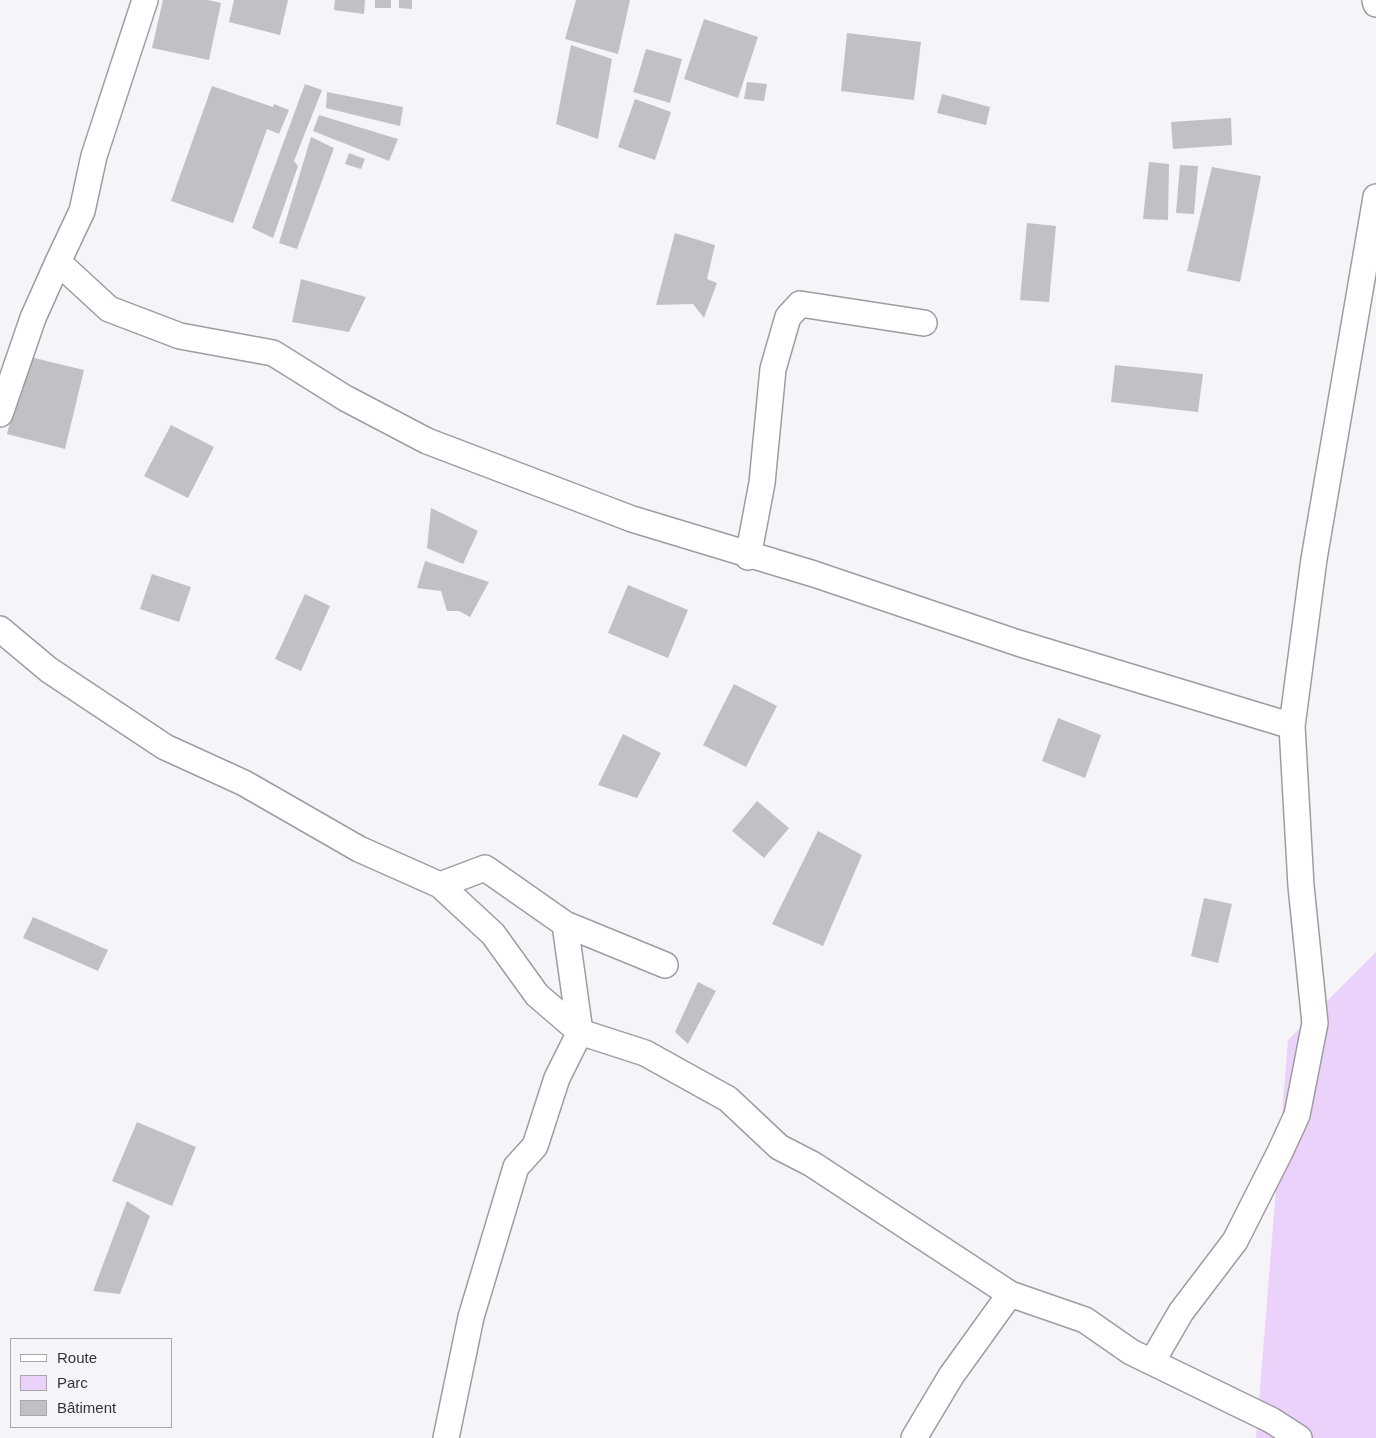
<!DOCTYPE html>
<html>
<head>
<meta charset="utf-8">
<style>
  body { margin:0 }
  #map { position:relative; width:1376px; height:1438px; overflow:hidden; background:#f7f4f9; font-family:Helvetica,sans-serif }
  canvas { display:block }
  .legend { position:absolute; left:10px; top:1338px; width:162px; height:90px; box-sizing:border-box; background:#f7f4f9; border:1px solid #a9a7ab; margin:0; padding:6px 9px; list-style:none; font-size:15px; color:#353336 }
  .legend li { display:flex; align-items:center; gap:10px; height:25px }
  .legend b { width:25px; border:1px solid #a9a7ab }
</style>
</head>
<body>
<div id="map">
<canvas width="1376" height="1438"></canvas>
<ul class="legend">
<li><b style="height:6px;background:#fff"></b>Route</li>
<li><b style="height:14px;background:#ead2fb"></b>Parc</li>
<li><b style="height:14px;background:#c2bfc5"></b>Bâtiment</li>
</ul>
</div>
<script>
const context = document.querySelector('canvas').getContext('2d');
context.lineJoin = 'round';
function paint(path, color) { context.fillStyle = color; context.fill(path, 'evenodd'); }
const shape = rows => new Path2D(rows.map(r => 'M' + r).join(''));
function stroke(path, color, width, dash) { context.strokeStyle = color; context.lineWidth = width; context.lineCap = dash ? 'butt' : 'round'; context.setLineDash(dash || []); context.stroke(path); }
paint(shape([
  [1376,952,1376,1438,1256,1438,1288,1040]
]), '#ead2fb');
paint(shape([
  [163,0,208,0,221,3,209,60,152,48],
  [234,0,288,0,280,35,229,22],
  [335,0,365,0,364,14,334,10],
  [375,0,391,0,391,8,375,8],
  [399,0,412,0,412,9,399,8],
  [576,0,630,0,618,54,565,39],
  [704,19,758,37,738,98,684,79],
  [847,33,921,42,914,100,841,91],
  [571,45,612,59,598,139,556,124],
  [646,49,682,59,670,103,633,92],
  [747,82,767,84,764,101,744,99],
  [305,84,322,90,294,161,298,166,273,238,252,228],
  [212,86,273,107,274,104,289,110,279,134,267,129,233,223,171,201],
  [327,92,403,107,400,126,326,108],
  [942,94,990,107,986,125,937,113],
  [635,99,671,112,655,160,618,147],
  [319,115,398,139,389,161,313,131],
  [1231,118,1232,145,1173,149,1171,122],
  [311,137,334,148,297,249,279,243],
  [349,153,365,159,361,169,345,164],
  [1149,162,1169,164,1168,220,1143,219],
  [1180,165,1198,166,1194,214,1176,213],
  [1212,167,1261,176,1240,282,1187,271],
  [1027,223,1056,226,1049,302,1020,300],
  [675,233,715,245,707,279,717,283,704,318,693,304,656,305],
  [301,279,366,297,349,332,292,322],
  [26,356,84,370,65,449,7,434],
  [1115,365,1203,374,1198,412,1111,402],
  [171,425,214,447,188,498,144,476],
  [431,508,478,531,463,564,427,548],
  [425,561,489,582,470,617,459,611,447,611,441,591,417,588],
  [152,574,191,587,179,622,140,609],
  [628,585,688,610,668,658,608,633],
  [305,594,330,606,301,671,275,659],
  [734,684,777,706,746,767,703,745],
  [1058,718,1101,735,1085,778,1042,761],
  [623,734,661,753,637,798,598,785],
  [757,801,789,828,764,858,732,831],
  [818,831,862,855,823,946,772,924],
  [1204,898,1232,904,1218,963,1191,956],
  [33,917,108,950,98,971,23,938],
  [698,982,716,991,688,1044,675,1032],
  [137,1122,196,1147,172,1206,112,1181],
  [127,1201,150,1216,120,1294,93,1291]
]), '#c2bfc5');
const minor = shape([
  [1375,0,1376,4],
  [58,262,82,211,94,156,145,0],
  [0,414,33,318,58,262,109,309,180,336,273,353,345,398,427,441,632,519,814,574,1018,643,1292,726],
  [748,557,762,483,773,369,788,317,800,304,924,323],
  [0,629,49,670,165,747,244,783,359,849,440,885,493,934,537,995,580,1032,645,1053,728,1099,779,1147,812,1164,1010,1294,1085,1320,1131,1352,1271,1420,1299,1438],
  [440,885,485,868,565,924,665,965],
  [1152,1362,1181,1312,1235,1241,1280,1152,1297,1115,1315,1023,1301,886,1292,726,1314,559,1376,197],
  [446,1438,471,1317,516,1167,535,1146,557,1078,580,1032,565,924],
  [914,1438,951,1376,1010,1294]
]);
stroke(minor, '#9f9ca1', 28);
stroke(minor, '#fff', 25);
</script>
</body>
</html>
